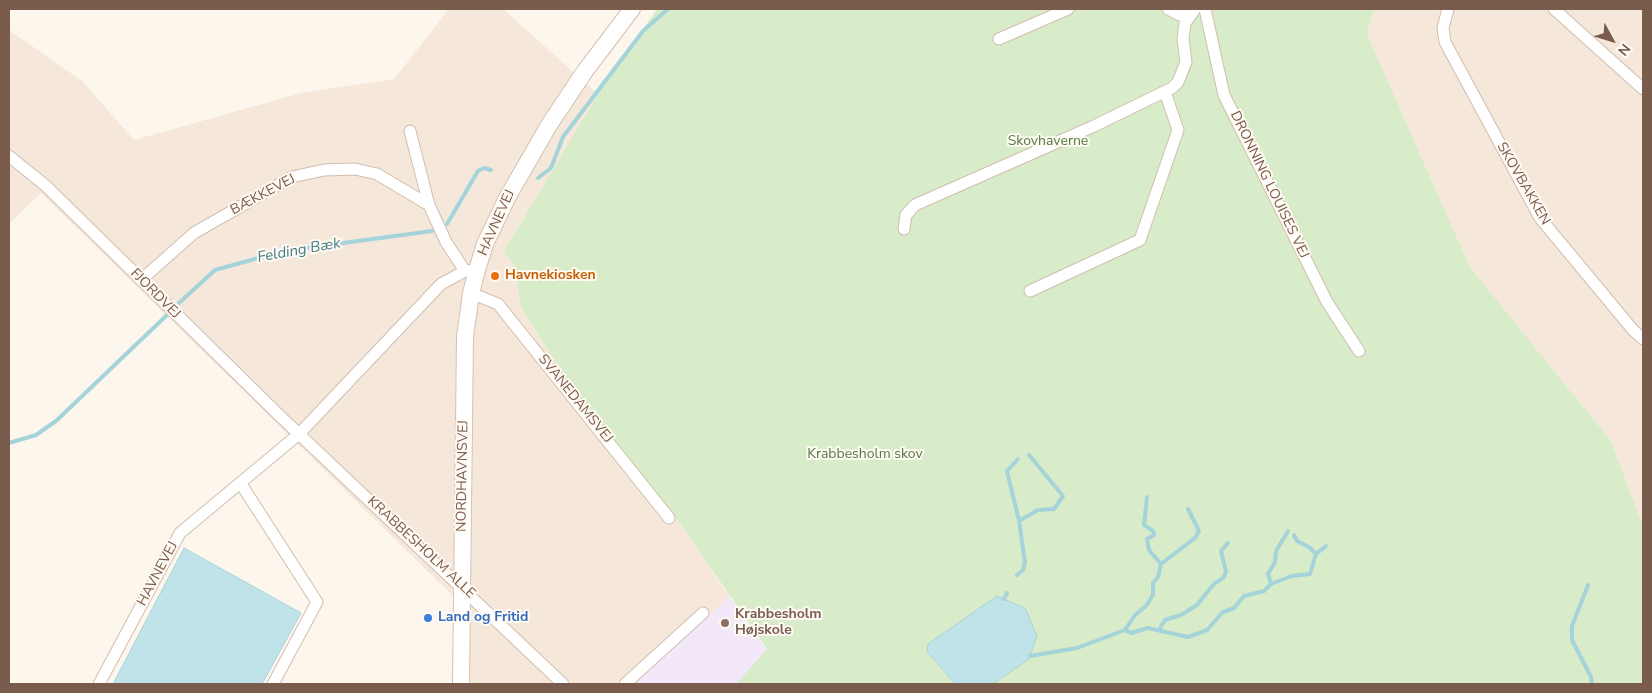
<!DOCTYPE html>
<html>
<head>
<meta charset="utf-8">
<style>
  body { margin:0 }
  #map { position:relative; width:1652px; height:693px; overflow:hidden; background:#fdf6ec; font-family:"Nunito Sans",sans-serif }
  canvas { display:block }
  .frame { position:absolute; inset:0; border:10px solid #7a5c4d; pointer-events:none }
  .north { position:absolute; left:1587px; top:15px; width:50px; height:50px; -webkit-text-stroke:4px #fffaf3; paint-order:stroke; rotate:129deg; font-size:14px; font-weight:700; line-height:20px; text-align:center; color:#7a5c4d }
  .north::after { content:''; display:block; margin:auto; width:18px; height:22px; background:#7a5c4d; clip-path:polygon(50% 0,100% 100%,50% 72%,0 100%) }
</style>
</head>
<body>
<div id="map">
<canvas width="1652" height="693"></canvas>
<div class="frame"></div>
<div class="north">N</div>
</div>
<script>
const context = document.querySelector('canvas').getContext('2d');
context.lineJoin = 'round';
function paint(path, color) { context.fillStyle = color; context.fill(path, 'evenodd'); }
const shape = rows => new Path2D(rows.map(r => 'M' + r).join(''));
function stroke(path, color, width, dash) { context.strokeStyle = color; context.lineWidth = width; context.lineCap = dash ? 'butt' : 'round'; context.setLineDash(dash || []); context.stroke(path); }
function label(font, color, halo, rows, align = 'center') {
  context.font = font + ' "Nunito Sans",sans-serif'; context.lineWidth = 4; context.setLineDash([]); context.textBaseline = 'middle'; context.strokeStyle = halo; context.fillStyle = color; for (const [text, x, y, turn = 0] of rows) {
    context.save(); context.translate(x, y); context.rotate((+turn || 0) * Math.PI / 180); context.textAlign = isNaN(turn) ? turn : align; if (halo) context.strokeText(text, 0, 0); context.fillText(text, 0, 0); context.restore();
  }
}
paint(shape([
  [449,9,503,9,598,94,504,251,516,268,520,305,562,375,676,518,730,597,633,684,455,684,453,596,41,193,9,224,9,30,82,81,134,140,301,93,394,79],
  [1374,9,1643,9,1643,526,1611,441,1470,267,1367,34]
]), '#f5e8da');
paint(shape([
  [730,597,767,650,736,684,633,684]
]), '#f3e8fa');
paint(shape([
  [657,9,1374,9,1367,34,1470,267,1611,441,1643,526,1643,684,993,684,1029,659,1025,608,997,596,927,651,955,684,736,684,767,649,676,518,562,374,520,305,516,268,504,251,598,94]
]), '#d8ecc9');
const water = shape([
  [184,548,301,613,262,684,113,684,184,548],
  [997,596,1025,608,1037,636,1029,659,993,684,955,684,927,651,928,644,997,596]
]);
paint(water, '#bfe3e8');
stroke(water, '#a5d3da', 1);
stroke(shape([
  [538,178,551,168,563,137,643,31,668,9],
  [447,224,478,171,484,168,491,170],
  [179,303,215,270,284,251,432,231],
  [9,443,36,435,56,421,167,315],
  [1147,497,1144,525,1153,531,1154,535,1147,539,1149,550,1161,564],
  [1019,521,1038,510,1054,509,1063,496,1029,455],
  [1294,535,1297,541,1309,547,1316,554],
  [1017,575,1023,570,1025,562,1019,521,1007,471,1018,459],
  [1271,584,1268,574,1275,562,1276,551,1288,531],
  [1588,585,1572,626,1572,640,1591,677,1592,684],
  [1004,599,1007,593],
  [1125,630,1135,615,1146,606,1153,595,1153,583,1158,577,1161,564,1195,538,1199,531,1188,509],
  [1160,631,1161,626,1165,620,1181,615,1197,605,1213,585,1224,577,1226,571,1221,551,1228,543],
  [1030,656,1077,648,1125,630,1131,633,1148,628,1188,637,1207,630,1223,612,1234,608,1244,596,1264,591,1271,584,1292,576,1310,574,1316,554,1326,546]
]), '#a5d3da', 4);
const street = shape([
  [1168,9,1180,15,1190,14],
  [1205,9,1224,95,1327,302,1359,351],
  [1448,9,1443,28,1445,42,1540,218,1633,330,1643,339],
  [1554,9,1643,89],
  [999,39,1068,9],
  [410,131,429,205],
  [9,156,46,186,282,418,563,684],
  [904,229,906,215,915,205,1094,126,1172,88,1178,82,1186,62,1183,39,1185,23,1195,9],
  [141,280,194,233,292,177,324,170,355,169,377,174,429,205,446,242,465,271],
  [1030,291,1140,240,1178,130,1165,92],
  [471,293,498,304,669,518],
  [241,484,317,602,273,684],
  [99,684,180,533,299,434,441,284,465,271,477,270],
  [625,684,703,613]
]);
const secondary = shape([
  [461,684,465,337,471,293,477,270,485,244,507,198,549,125,585,71,632,9]
]);
stroke(street, '#d1beb0', 13);
stroke(secondary, '#d6c0b0', 18);
stroke(street, '#fff', 11);
stroke(secondary, '#fff', 16);
for (const [x, y, r, color] of [
  [495,276,5,"#e8710a"],
  [428,618,5,"#3f7fe0"],
  [725,623,5,"#8d6e63"]
]) { const dot = new Path2D(); dot.arc(x, y, r, 0, 2 * Math.PI); context.fillStyle = color; context.fill(dot); stroke(dot, '#fffaf3', 2); }
label('14px', '#537a41', '#fffaf3', [
  ["Skovhaverne",1048,142],
  ["Krabbesholm skov",865,455]
]);
label('14px', '#7a5c4d', '#fffaf3', [
  ["SKOVBAKKEN",1523,184,60],
  ["DRONNING LOUISES VEJ",1269,185,64],
  ["BÆKKEVEJ",263,195,-28],
  ["HAVNEVEJ",497,223,-66],
  ["FJORDVEJ",155,294,45],
  ["SVANEDAMSVEJ",575,399,51],
  ["NORDHAVNSVEJ",463,476,-89],
  ["KRABBESHOLM ALLE",421,548,43],
  ["HAVNEVEJ",158,574,-62]
]);
label('bold 14px', '#c56008', '#fffaf3', [
  ["Havnekiosken",505,276]
], 'left');
label('bold 14px', '#785e54', '#fffaf3', [
  ["Krabbesholm",735,615],
  ["Højskole",735,631]
], 'left');
label('bold 14px', '#366cbe', '#fffaf3', [
  ["Land og Fritid",438,618]
], 'left');
label('italic 15px', '#437c86', '#fffaf3', [
  ["Felding Bæk",299,251,-10]
]);
</script>
</body>
</html>
